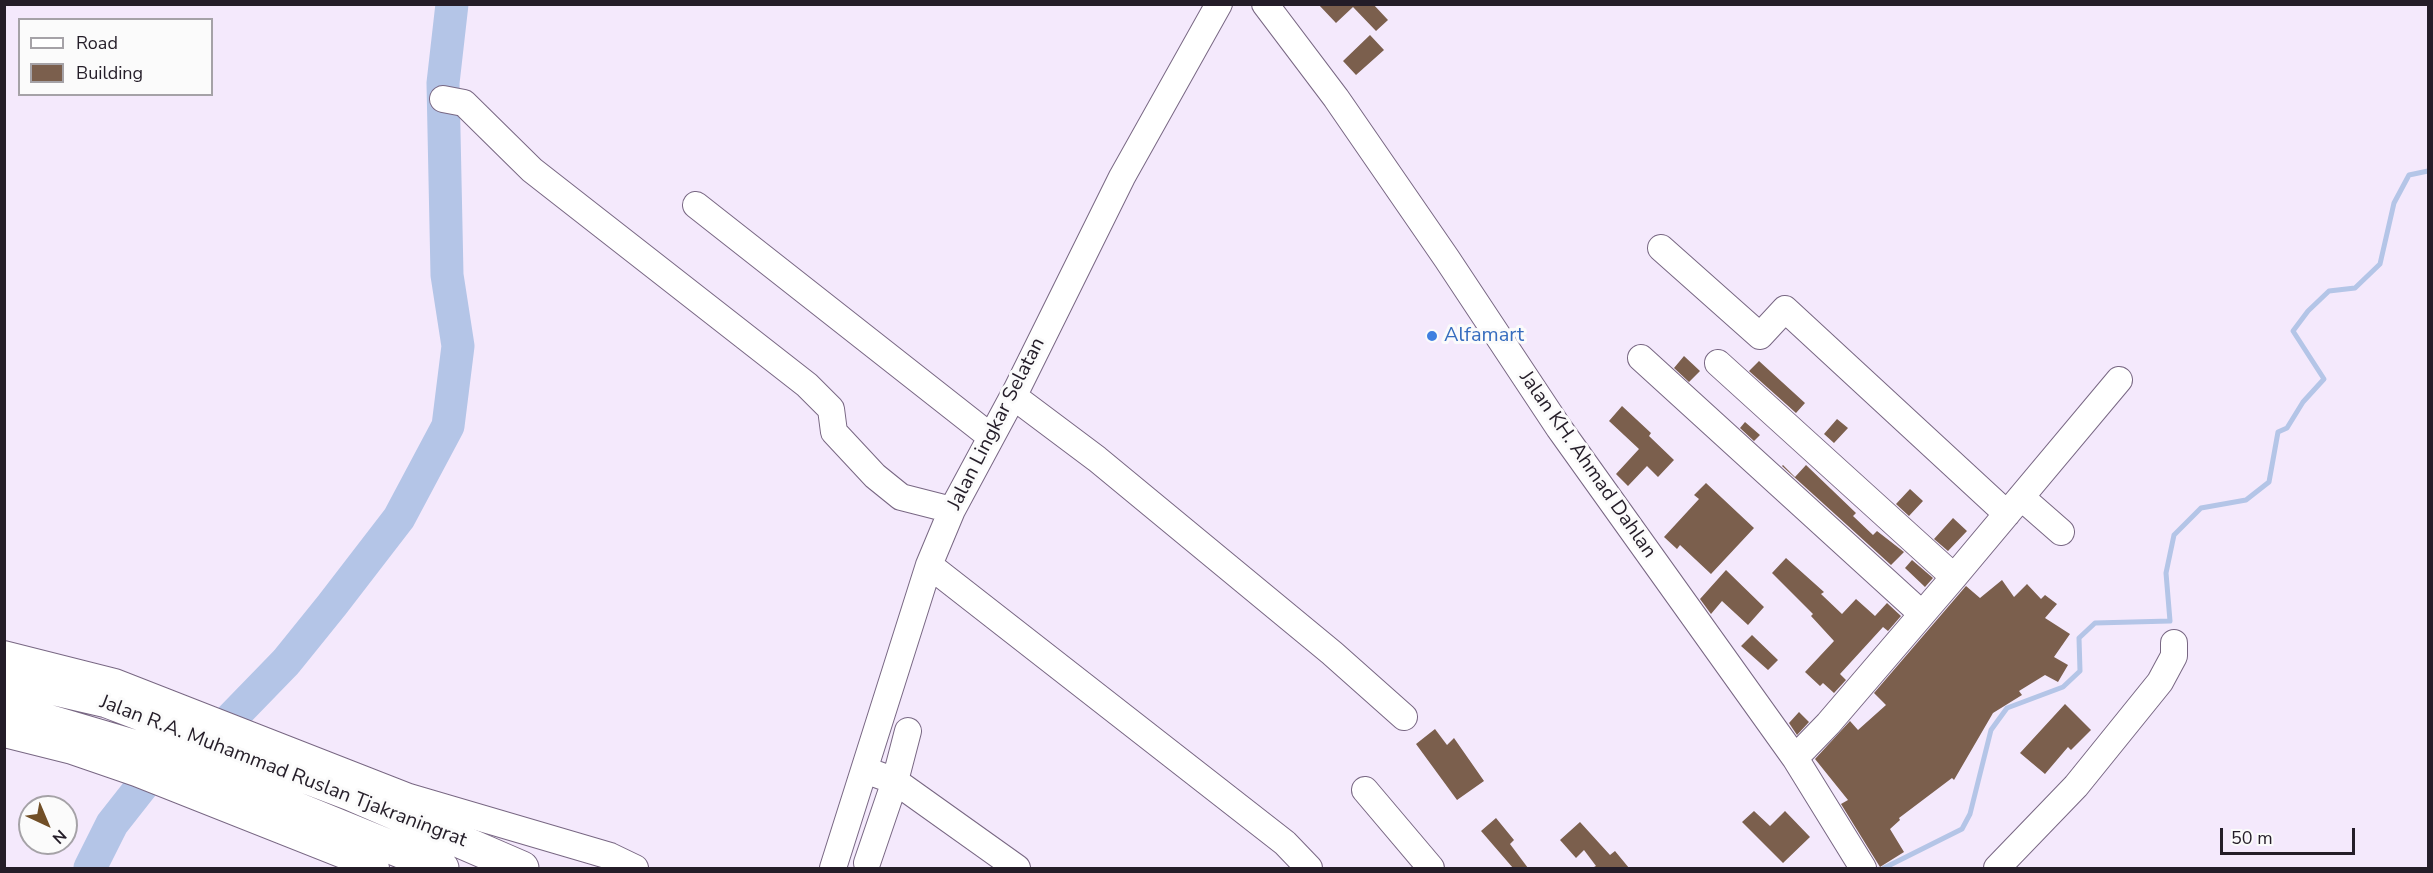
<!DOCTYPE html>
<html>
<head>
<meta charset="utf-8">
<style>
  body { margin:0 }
  #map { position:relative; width:2433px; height:873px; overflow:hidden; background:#f4e9fc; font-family:"Nunito Sans",sans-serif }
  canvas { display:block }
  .frame { position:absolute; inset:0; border:6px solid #241d28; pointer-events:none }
  .legend { position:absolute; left:18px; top:18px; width:195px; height:78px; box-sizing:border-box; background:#fbfbfb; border:2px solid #a5a2a7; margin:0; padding:8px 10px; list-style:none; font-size:18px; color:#241d28 }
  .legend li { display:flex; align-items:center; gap:12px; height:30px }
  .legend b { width:30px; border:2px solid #a5a2a7 }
  .north { position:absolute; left:18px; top:795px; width:60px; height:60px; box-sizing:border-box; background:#fbfbfb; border:2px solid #a5a2a7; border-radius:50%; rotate:136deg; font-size:16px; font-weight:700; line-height:24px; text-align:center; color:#241d28 }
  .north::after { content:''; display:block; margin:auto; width:21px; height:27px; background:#714f27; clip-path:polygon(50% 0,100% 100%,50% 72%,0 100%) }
  .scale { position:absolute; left:2220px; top:828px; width:135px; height:27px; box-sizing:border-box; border:3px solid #241d28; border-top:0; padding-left:8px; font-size:18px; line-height:21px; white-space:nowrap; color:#241d28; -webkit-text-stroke:4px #fbfbfb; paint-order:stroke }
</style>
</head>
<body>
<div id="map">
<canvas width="2433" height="873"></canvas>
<div class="frame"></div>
<ul class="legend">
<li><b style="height:8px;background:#fff"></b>Road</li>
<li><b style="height:16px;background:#7b5f4d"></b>Building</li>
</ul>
<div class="north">N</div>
<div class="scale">50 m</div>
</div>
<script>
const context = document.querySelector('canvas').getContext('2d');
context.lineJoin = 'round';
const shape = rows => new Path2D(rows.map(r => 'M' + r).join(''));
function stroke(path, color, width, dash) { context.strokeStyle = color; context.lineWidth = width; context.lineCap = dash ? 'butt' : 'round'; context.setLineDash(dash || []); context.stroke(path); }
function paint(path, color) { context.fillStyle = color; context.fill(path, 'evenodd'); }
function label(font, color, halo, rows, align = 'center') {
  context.font = font + ' "Nunito Sans",sans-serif'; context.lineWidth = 6; context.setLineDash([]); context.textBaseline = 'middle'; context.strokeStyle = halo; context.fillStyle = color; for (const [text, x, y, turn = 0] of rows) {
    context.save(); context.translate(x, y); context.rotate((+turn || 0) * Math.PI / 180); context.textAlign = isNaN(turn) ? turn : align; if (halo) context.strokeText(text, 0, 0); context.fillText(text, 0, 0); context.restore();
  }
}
stroke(shape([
  [1884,868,1962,829,1970,814,1991,730,2007,708,2063,687,2080,671,2079,638,2095,623,2170,621,2166,573,2174,535,2201,508,2246,500,2269,482,2278,432,2287,428,2303,402,2324,379,2293,331,2308,311,2329,291,2355,288,2380,264,2394,203,2409,175,2428,171]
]), '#b4c5e7', 5);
stroke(shape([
  [90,868,112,824,156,768,219,731,286,662,332,605,399,518,448,426,458,346,447,275,443,83,452,4]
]), '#b4c5e7', 33);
paint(shape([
  [1318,4,1373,4,1388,20,1376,31,1353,7,1336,23],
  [1370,35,1384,50,1356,75,1343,61],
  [1684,356,1700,371,1689,382,1674,368],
  [1759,361,1805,403,1796,413,1749,371],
  [1622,406,1651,433,1649,436,1674,460,1658,477,1647,466,1628,486,1616,474,1639,449,1609,421],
  [1837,419,1848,428,1834,443,1824,434],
  [1745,422,1760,435,1754,441,1740,428],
  [1783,465,1795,477,1806,465,1856,513,1853,516,1873,535,1877,531,1904,552,1891,565,1782,466],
  [1706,483,1754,528,1711,574,1680,545,1677,549,1664,537,1699,499,1694,495],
  [1910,489,1923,501,1909,516,1896,504],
  [1953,518,1967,531,1948,551,1934,539],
  [1786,558,1824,592,1821,594,1842,614,1856,599,1875,616,1887,603,1901,616,1888,631,1883,627,1840,674,1846,680,1834,693,1823,683,1820,686,1805,672,1834,641,1811,616,1813,614,1772,573],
  [1912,560,1933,578,1925,587,1905,568],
  [1726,570,1764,607,1748,625,1722,601,1711,614,1700,599],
  [2002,580,2014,597,2027,584,2041,599,2045,595,2057,604,2045,618,2070,634,2054,657,2068,665,2058,682,2045,675,2019,691,2022,695,1993,713,1954,780,1952,778,1899,818,1900,820,1890,829,1904,852,1880,867,1841,804,1848,800,1815,759,1850,721,1858,730,1886,705,1874,693,1966,586,1980,598],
  [1752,635,1778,660,1768,670,1741,646],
  [2065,704,2091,730,2071,750,2068,747,2045,774,2020,753],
  [1799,712,1809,722,1797,735,1789,723],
  [1435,729,1447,745,1454,738,1484,781,1457,800,1416,744],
  [1754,811,1770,826,1785,811,1810,837,1783,863,1742,822],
  [1496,818,1514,840,1510,844,1528,868,1513,868,1481,831],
  [1580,822,1610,855,1615,851,1629,868,1592,868,1596,866,1584,850,1576,858,1560,840]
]), '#7b5f4d');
const minor = shape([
  [1265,4,1336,98,1447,259,1559,428,1795,758,1863,868],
  [443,99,464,103,532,170,807,385,831,409,834,432,875,476,901,497,952,510],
  [696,205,991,437],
  [1661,248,1760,336,1785,309,2007,514],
  [1641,358,1922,614],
  [1718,363,1954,577],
  [1013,396,1097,459,1332,653,1404,717],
  [2021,497,2061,532],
  [929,565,1285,843,1309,868],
  [4,654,115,682,409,797,610,856,635,868],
  [4,734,72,751,136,773,376,868],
  [1795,758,1828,724,1954,577,2119,380],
  [865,770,895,781,1017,868],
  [1365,790,1431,868],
  [867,863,895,781,908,731],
  [833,868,929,565,952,510,1016,391,1122,177,1219,4],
  [1997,868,2076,786,2160,682,2174,656,2174,643]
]);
const highway = shape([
  [4,677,107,701,351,794,522,868],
  [4,708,170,757,442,868]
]);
stroke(minor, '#786783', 28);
stroke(highway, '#786783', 35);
stroke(minor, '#fff', 26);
stroke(highway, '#fff', 33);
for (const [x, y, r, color] of [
  [1432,336,6,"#3f7fe0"]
]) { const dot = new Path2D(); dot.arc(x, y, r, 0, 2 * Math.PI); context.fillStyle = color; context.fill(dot); stroke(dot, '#fbfbfb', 2); }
label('20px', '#366cbe', '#fbfbfb', [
  ["Alfamart",1444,336]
], 'left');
label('20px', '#241d28', '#fbfbfb', [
  ["Jalan Lingkar Selatan",997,424,-63],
  ["Jalan KH. Ahmad Dahlan",1587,465,55],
  ["Jalan R.A. Muhammad Ruslan Tjakraningrat",283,772,21]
]);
</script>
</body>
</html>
